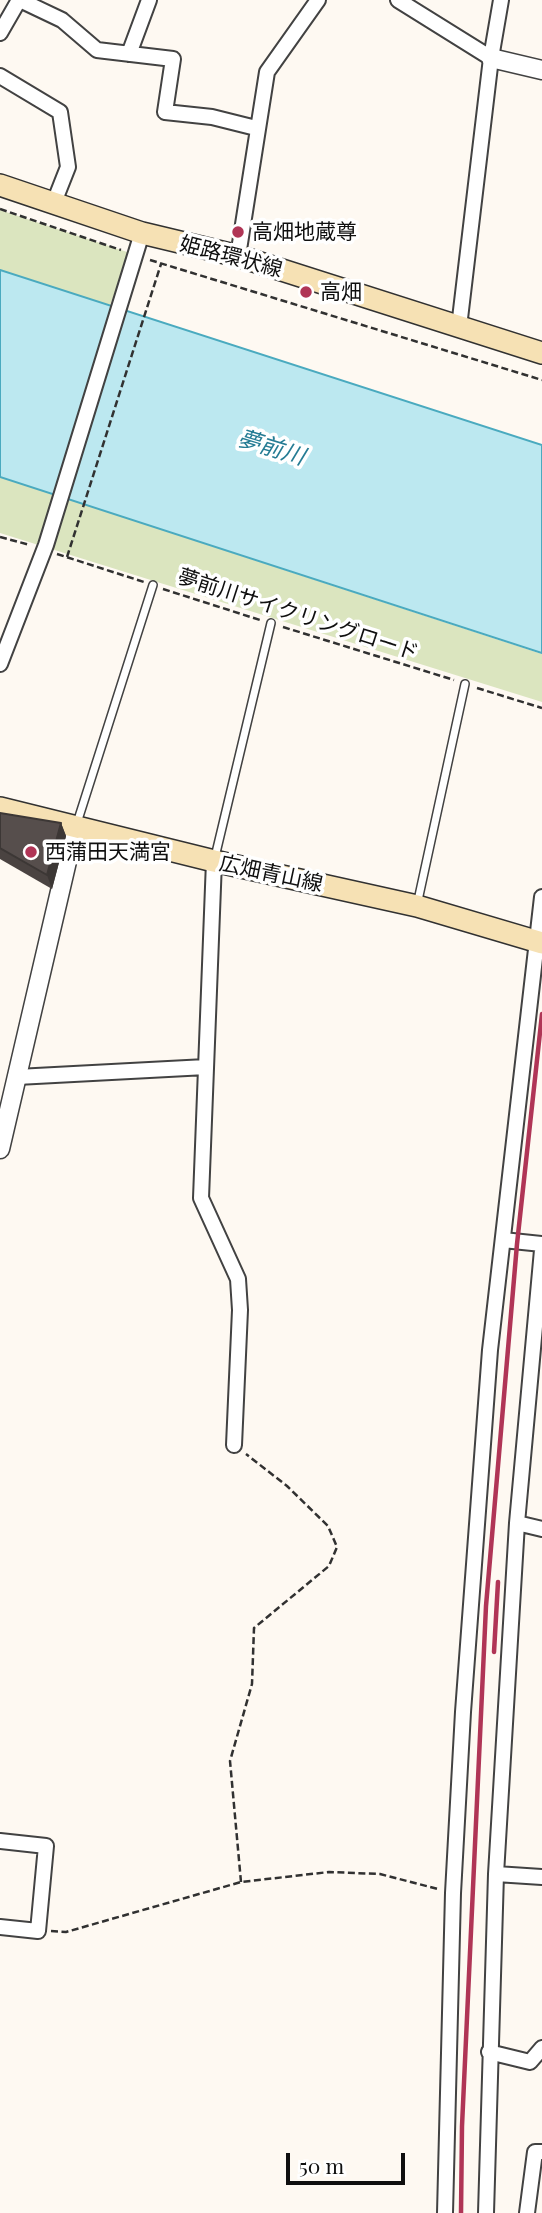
<!DOCTYPE html>
<html>
<head>
<meta charset="utf-8">
<style>
  body { margin:0 }
  #map { position:relative; width:542px; height:2213px; overflow:hidden; background:#fef9f2; font-family:"Playfair Display",serif }
  canvas { display:block }
  .scale { position:absolute; left:286px; top:2153px; width:119px; height:32px; box-sizing:border-box; border:4px solid #0f0f0f; border-top:0; padding-left:9px; font-size:21px; line-height:24px; white-space:nowrap; color:#0f0f0f; -webkit-text-stroke:5px #fff; paint-order:stroke }
</style>
</head>
<body>
<div id="map">
<canvas width="542" height="2213"></canvas>
<div class="scale">50 m</div>
</div>
<script>
const context = document.querySelector('canvas').getContext('2d');
context.lineJoin = 'round';
function paint(path, color) { context.fillStyle = color; context.fill(path, 'evenodd'); }
const shape = rows => new Path2D(rows.map(r => 'M' + r).join(''));
function stroke(path, color, width, dash) { context.strokeStyle = color; context.lineWidth = width; context.lineCap = dash ? 'butt' : 'round'; context.setLineDash(dash || []); context.stroke(path); }
function label(font, color, halo, rows, align = 'center') {
  context.font = font + ' "Playfair Display","Noto Sans JP",serif'; context.lineWidth = 7; context.setLineDash([]); context.textBaseline = 'middle'; context.strokeStyle = halo; context.fillStyle = color; for (const [text, x, y, turn = 0] of rows) {
    context.save(); context.translate(x, y); context.rotate((+turn || 0) * Math.PI / 180); context.textAlign = isNaN(turn) ? turn : align; if (halo) context.strokeText(text, 0, 0); context.fillText(text, 0, 0); context.restore();
  }
}
paint(shape([
  [0,210,130,253,110,305,0,271],
  [0,477,542,654,542,702,0,533]
]), '#dbe5bf');
const water = shape([
  [0,270,542,445,542,653,0,477,0,270]
]);
paint(water, '#bce8f0');
stroke(water, '#4aaabf', 2);
const service = shape([
  [77,823,153,585],
  [215,857,271,623],
  [417,905,465,684]
]);
const minor = shape([
  [20,0,62,20,97,50,173,59,165,112,212,117,256,128],
  [398,0,491,58,459,327],
  [0,33,19,0],
  [129,54,149,0],
  [491,58,501,0],
  [0,76,60,112,68,167,53,205],
  [238,256,267,72,318,0],
  [0,664,46,545,142,233],
  [214,861,201,1198,238,1279,240,1310,234,1445],
  [17,1077,206,1067],
  [503,1240,542,1244],
  [517,1523,542,1529],
  [0,1841,46,1846,38,1931,0,1927],
  [496,1874,542,1877],
  [489,2052,530,2062,542,2048],
  [445,2213,453,1893,463,1712,490,1350,542,897],
  [486,2213,496,1874,517,1523,542,1250],
  [527,2213,535,2152,542,2152]
]);
const tertiary = shape([
  [491,58,542,70],
  [0,1149,75,827]
]);
const secondary = shape([
  [0,185,142,233,238,256,542,353],
  [0,808,214,861,417,906,542,943]
]);
stroke(service, '#424242', 10);
stroke(minor, '#424242', 18);
stroke(tertiary, '#424242', 21);
stroke(secondary, '#313131', 24);
stroke(shape([
  [0,209,121,250],
  [150,260,542,380],
  [0,537,30,545],
  [57,554,144,582],
  [67,557,161,264],
  [163,589,260,620],
  [283,627,454,680],
  [477,688,542,708],
  [241,1882,230,1761,252,1684,254,1628,329,1566,337,1547,328,1526,287,1486,246,1454],
  [51,1931,66,1932,241,1882,329,1872,380,1874,438,1889]
]), '#313131', 2.5, [7, 3.5]);
stroke(service, '#fff', 7);
stroke(minor, '#fff', 14);
stroke(tertiary, '#fff', 18);
stroke(secondary, '#f6e1b4', 21);
stroke(shape([
  [494,1652,498,1582],
  [461,2213,462,2126,486,1606,517,1244,542,1014]
]), '#b03556', 4.5);
paint(shape([
  [0,813,61,823,66,836,52,889,0,859]
]), '#4a4341');
paint(shape([
  [61,823,66,836,52,889,47,875]
]), '#3c3735');
const building = shape([
  [0,813,61,823,47,875,0,848,0,813]
]);
paint(building, '#564e4c');
stroke(building, '#3c3735', 2);
for (const [x, y, r, color] of [
  [238,232,7,"#b03556"],
  [306,292,7,"#b03556"],
  [31,852,7,"#b03556"]
]) { const dot = new Path2D(); dot.arc(x, y, r, 0, 2 * Math.PI); context.fillStyle = color; context.fill(dot); stroke(dot, '#fff', 2.5); }
label('21px', '#0f0f0f', '#fff', [
  ["高畑地蔵尊",252,232],
  ["高畑",320,292],
  ["西蒲田天満宮",45,852]
], 'left');
label('21px', '#0f0f0f', '#fff', [
  ["姫路環状線",231,257,15],
  ["夢前川サイクリングロード",298,615,18],
  ["広畑青山線",271,874,12]
]);
label('italic 23px', '#257c94', '#fff', [
  ["夢前川",271,448,17]
]);
</script>
</body>
</html>
